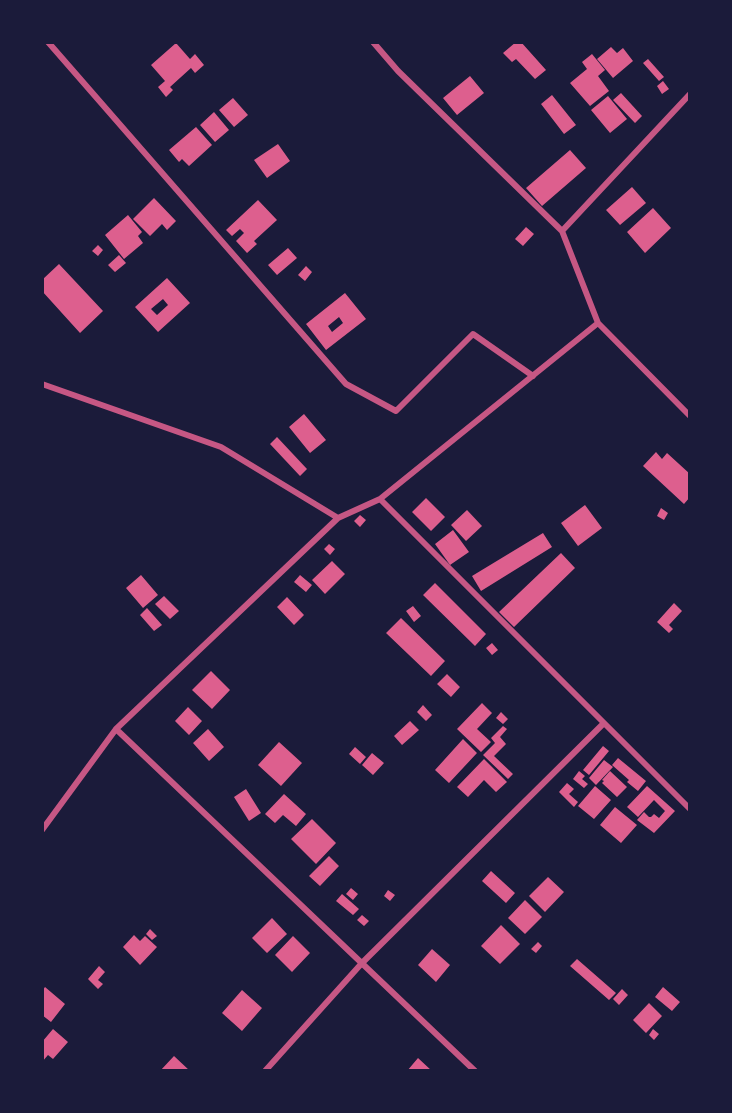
<!DOCTYPE html>
<html>
<head>
<meta charset="utf-8">
<style>
  body { margin:0 }
  #map { position:relative; width:732px; height:1113px; overflow:hidden; background:#1b1b3a; font-family:Inter,sans-serif }
  canvas { display:block }
  .frame { position:absolute; inset:0; border:44px solid #1b1b3a; pointer-events:none }
</style>
</head>
<body>
<div id="map">
<canvas width="732" height="1113"></canvas>
<div class="frame"></div>
</div>
<script>
const context = document.querySelector('canvas').getContext('2d');
context.lineJoin = 'round';
function paint(path, color) { context.fillStyle = color; context.fill(path, 'evenodd'); }
const shape = rows => new Path2D(rows.map(r => 'M' + r).join(''));
function stroke(path, color, width, dash) { context.strokeStyle = color; context.lineWidth = width; context.lineCap = dash ? 'butt' : 'round'; context.setLineDash(dash || []); context.stroke(path); }
paint(shape([
  [516,42,521,42,546,70,535,79,516,59,512,62,503,53],
  [176,43,190,59,195,54,204,65,195,73,191,68,170,87,173,90,166,97,158,87,165,81,151,65],
  [611,47,617,53,623,48,633,61,613,78,597,59],
  [592,54,605,70,598,76,609,91,590,106,570,83,587,69,582,62],
  [648,59,664,77,659,81,643,63],
  [470,76,484,93,457,115,443,98],
  [663,81,669,89,662,94,657,86],
  [621,93,642,116,635,123,613,100],
  [552,95,576,125,564,134,541,104],
  [608,96,627,119,610,133,591,110],
  [233,98,248,115,234,127,219,110],
  [214,112,229,130,215,142,200,125],
  [196,127,212,145,189,166,182,159,179,162,169,150],
  [278,144,290,161,267,178,254,160],
  [570,150,586,168,542,206,526,188],
  [632,187,646,203,620,225,606,210],
  [154,198,176,221,167,230,162,224,150,236,133,219],
  [258,200,277,220,254,241,257,244,247,253,236,241,244,233,240,229,232,236,226,230],
  [653,208,671,228,645,253,627,232],
  [128,215,142,232,138,236,143,243,124,259,105,235],
  [526,227,534,234,523,246,515,239],
  [98,245,103,250,98,256,92,251],
  [288,248,297,258,277,275,268,265],
  [119,255,126,263,115,272,108,265],
  [59,264,103,311,80,333,42,291,42,280],
  [306,266,312,272,305,281,298,275],
  [167,278,190,303,158,332,135,307],
  [163,299,168,305,157,315,151,309],
  [345,293,366,319,326,350,306,324],
  [339,317,343,323,332,332,328,326],
  [304,414,326,440,310,453,289,427],
  [277,437,307,469,300,476,270,444],
  [656,452,662,459,667,453,690,474,690,497,684,504,643,466],
  [426,498,445,517,431,531,412,512],
  [585,505,602,528,578,546,561,523],
  [661,508,668,513,664,520,657,516],
  [467,510,482,526,466,541,451,525],
  [360,515,366,520,360,527,354,521],
  [453,530,469,552,450,565,435,544],
  [543,533,552,547,481,591,472,576],
  [329,544,335,549,330,555,324,549],
  [561,553,575,568,514,627,499,612],
  [332,561,345,574,325,594,312,580],
  [141,575,158,595,143,608,126,588],
  [300,575,312,585,306,592,294,582],
  [435,583,486,634,475,646,423,595],
  [164,596,179,611,170,619,155,604],
  [287,597,304,615,294,625,277,607],
  [674,603,682,611,669,625,673,629,669,633,657,622],
  [413,606,421,616,414,622,406,611],
  [147,608,162,625,154,631,140,615],
  [401,618,445,661,431,676,386,633],
  [492,643,498,650,492,655,486,648],
  [211,671,230,690,212,709,192,690],
  [447,674,460,687,451,697,437,684],
  [482,703,492,713,477,729,491,742,481,752,457,729],
  [423,705,432,715,426,721,417,712],
  [188,707,202,721,189,735,175,721],
  [501,712,508,719,503,724,496,718],
  [410,721,419,730,402,745,394,736],
  [503,726,507,729,500,737,506,744,494,756,513,774,508,779,483,755,495,743,491,738],
  [208,729,224,747,209,761,193,743],
  [463,739,477,753,449,783,435,770],
  [279,742,302,763,281,786,258,765],
  [603,746,609,751,589,775,583,770],
  [355,747,366,757,360,764,349,754],
  [372,753,384,763,373,775,362,765],
  [618,758,646,781,638,791,627,782,629,780,612,765],
  [484,759,507,782,496,792,484,780,468,797,457,787],
  [604,760,613,767,596,785,589,778],
  [579,771,585,776,582,779,588,784,584,788,573,779],
  [610,771,627,787,617,797,602,783,604,781,602,780],
  [567,783,574,789,569,794,578,802,574,807,559,792],
  [595,786,611,800,594,819,578,806],
  [647,786,675,811,654,833,637,820,644,812,649,817,651,817,654,814,659,818,665,811,654,800,638,817,627,807],
  [246,789,261,813,249,821,234,797],
  [284,794,306,814,296,826,283,815,275,823,265,814],
  [615,807,637,825,621,843,600,825],
  [312,819,336,843,316,864,291,839],
  [329,856,339,866,320,886,309,876],
  [491,871,515,893,506,903,482,881],
  [548,877,564,892,545,912,529,896],
  [351,888,358,894,353,900,346,894],
  [388,890,395,895,390,901,384,896],
  [342,894,359,909,353,915,336,901],
  [525,900,542,917,525,934,508,918],
  [362,915,369,921,364,926,357,920],
  [272,918,287,934,267,953,252,938],
  [501,925,520,944,500,964,481,946],
  [150,929,157,936,152,940,146,934],
  [134,935,140,941,145,936,157,947,140,965,123,947],
  [293,936,310,953,292,972,275,955],
  [538,942,542,946,536,953,531,949],
  [432,949,450,965,436,982,418,965],
  [577,959,616,993,609,1000,570,966],
  [99,966,105,972,98,980,103,984,98,989,88,979],
  [45,987,65,1004,51,1022,42,1015,42,991],
  [663,987,680,1002,672,1011,655,997],
  [622,989,628,995,619,1005,613,999],
  [242,990,262,1008,242,1031,222,1013],
  [649,1003,662,1016,646,1033,633,1020],
  [53,1029,68,1042,53,1059,48,1055,42,1062,42,1042],
  [653,1029,659,1034,654,1040,649,1035],
  [174,1056,190,1071,160,1071],
  [418,1058,432,1071,407,1071]
]), '#dd5f8e');
stroke(shape([
  [48,42,346,384,396,411,473,334,533,376],
  [373,42,398,71,562,231],
  [598,323,562,231,690,94],
  [42,384,221,447,338,518],
  [690,416,598,323,380,499,690,809],
  [380,499,338,518,116,729,475,1071],
  [42,830,116,729],
  [265,1071,362,963,604,723]
]), '#c65784', 6);
</script>
</body>
</html>
